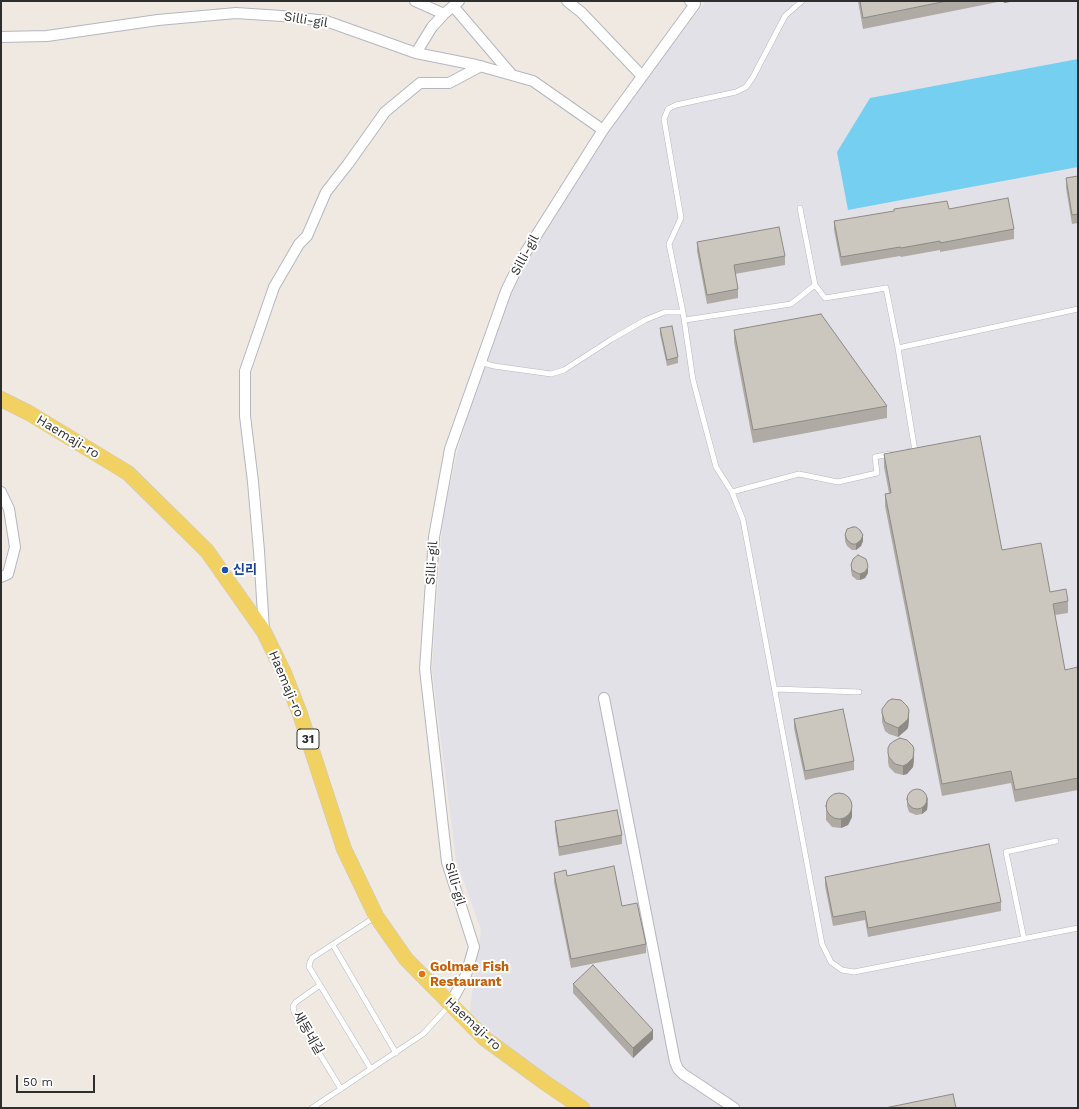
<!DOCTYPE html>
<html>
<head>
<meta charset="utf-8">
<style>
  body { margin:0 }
  #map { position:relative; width:1079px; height:1109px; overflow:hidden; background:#efe9e1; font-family:"Work Sans",sans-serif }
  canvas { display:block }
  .frame { position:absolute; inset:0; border:2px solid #2e2e2e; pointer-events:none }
  .scale { position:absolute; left:16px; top:1075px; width:79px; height:18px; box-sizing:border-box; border:2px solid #2e2e2e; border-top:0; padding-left:5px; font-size:12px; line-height:14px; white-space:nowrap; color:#2e2e2e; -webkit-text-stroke:3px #fff; paint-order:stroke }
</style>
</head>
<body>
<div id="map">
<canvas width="1079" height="1109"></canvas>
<div class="frame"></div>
<div class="scale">50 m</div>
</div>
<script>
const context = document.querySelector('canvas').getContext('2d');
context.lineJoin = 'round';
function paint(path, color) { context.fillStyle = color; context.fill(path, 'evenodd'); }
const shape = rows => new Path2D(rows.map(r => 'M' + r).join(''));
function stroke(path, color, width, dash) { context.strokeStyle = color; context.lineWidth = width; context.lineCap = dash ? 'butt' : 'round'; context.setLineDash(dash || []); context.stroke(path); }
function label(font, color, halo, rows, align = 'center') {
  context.font = font + ' "Work Sans","Noto Sans KR",sans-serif'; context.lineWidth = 4; context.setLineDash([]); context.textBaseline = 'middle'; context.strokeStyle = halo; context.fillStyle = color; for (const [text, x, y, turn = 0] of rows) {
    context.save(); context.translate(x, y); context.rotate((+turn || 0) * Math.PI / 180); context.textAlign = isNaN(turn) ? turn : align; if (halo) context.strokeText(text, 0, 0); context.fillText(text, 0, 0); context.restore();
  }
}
paint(shape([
  [706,1,1078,1,1078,1108,576,1108,468,1023,481,930,456,860,432,669,443,515,457,454,482,364,518,262,548,215,647,77]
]), '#e3e1e8');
paint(shape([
  [1078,59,1078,167,848,210,837,152,870,98]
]), '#75cff0');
const service = shape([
  [802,1,785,16,753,77,746,87,736,92,676,105,668,109,664,119,681,218,669,244,683,312,693,380,716,467,732,492,743,520,822,944,831,962,842,970,854,972,1078,928],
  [815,285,825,298,886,288,898,348,915,451,910,451],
  [685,320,791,304,815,285,800,208],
  [898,348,1078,309],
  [480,362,494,366,551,374,564,370,612,339,645,320,665,312,683,312],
  [732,492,799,474,838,482,877,473,875,457,890,454],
  [775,689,859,692],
  [1024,939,1006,852,1056,841],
  [333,945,396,1053],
  [320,985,371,1069],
  [341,1089,294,1012,293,1006,296,1002,320,985,309,967,310,962,312,958,375,917],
  [312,1108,423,1034,450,1005]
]);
const minor = shape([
  [415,1,444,14,459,1],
  [567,1,581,12,642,76],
  [453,6,512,75],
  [1,37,47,36,158,20,236,13,282,16,326,21,416,53,476,65,533,81,603,130],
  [416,53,432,27,444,14],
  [1,492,9,509,15,547,8,574,1,577],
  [264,630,259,551,253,482,245,416,245,371,274,287,299,244,307,236,326,192,348,164,385,112,420,83,449,83,481,66],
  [604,698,675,1062,678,1069,683,1074,734,1108],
  [450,1004,466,975,474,947,447,862,425,669,434,537,450,449,506,291,522,258,603,130,695,4,690,1]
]);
const primary = shape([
  [1,399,29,413,128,473,207,551,264,632,284,673,300,714,344,849,376,916,406,959,484,1038,544,1082,582,1108]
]);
stroke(service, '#b4b7c1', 6);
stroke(minor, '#b4b7c1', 12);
stroke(primary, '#c9c9c9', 16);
stroke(service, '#fff', 5);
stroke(minor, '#fff', 10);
stroke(primary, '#f2d163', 15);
paint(shape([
  [858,1,1015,1,1004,3,1003,1,863,29],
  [1078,176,1078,223,1072,224,1066,188,1066,178],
  [949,209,1014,229,1014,239,940,252,940,250,901,257,900,256,841,266,834,230,834,221],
  [697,242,785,256,785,265,735,274,738,289,738,298,707,304,697,251],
  [660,328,678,357,678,363,667,366,660,334],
  [734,330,887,406,887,418,753,443,734,342],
  [884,454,1002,550,1050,592,1068,601,1068,613,1055,615,1065,670,1078,667,1078,790,1015,802,1011,783,942,796,885,506,885,494,889,493,884,467],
  [845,535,863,541,861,546,856,550,852,550,847,546,845,541],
  [851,565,868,573,865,578,860,580,857,580,852,576,851,571],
  [882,713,909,719,908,728,905,731,898,737,889,734,885,731,882,722],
  [794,719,854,761,854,770,805,780,794,728],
  [888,753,914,759,913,767,907,774,903,775,895,773,889,767,888,762],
  [907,799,928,803,927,810,922,814,916,815,909,812,907,806],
  [826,802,852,817,848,825,841,828,832,827,826,820],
  [555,821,622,835,622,844,559,856,555,830],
  [554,873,567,876,622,906,646,944,646,953,571,968,554,882],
  [825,877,1001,902,1001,911,868,937,865,920,833,926,825,886],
  [573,984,653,1039,633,1058,573,993]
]), '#afaba4');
paint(shape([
  [1004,1,1015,1,1004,3],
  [863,535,863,541,861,546,856,550,856,544],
  [868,567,868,573,865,578,860,580,860,574],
  [909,710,909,719,908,728,905,731,898,737,898,728],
  [914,750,914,759,913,767,907,774,903,775,903,766],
  [928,797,927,810,922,814,922,808],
  [852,808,852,817,848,825,841,828,841,819],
  [653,1030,653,1039,633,1058,633,1048]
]), '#8e8b86');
const building = shape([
  [860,1,947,1,863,18,860,1],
  [1078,176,1078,214,1072,215,1066,178,1078,176],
  [1008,198,1014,229,940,243,940,241,901,248,900,247,841,257,834,221,894,211,894,209,947,201,949,209,1008,198],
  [779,227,785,256,734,265,738,289,707,295,697,242,779,227],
  [821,314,887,406,753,430,734,330,821,314],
  [672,326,678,357,667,360,660,328,672,326],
  [980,436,1002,550,1041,543,1050,592,1066,589,1068,601,1053,604,1065,670,1078,667,1078,778,1015,790,1011,771,942,784,885,494,891,493,884,454,980,436],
  [853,527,856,527,860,530,863,535,861,540,856,544,852,544,847,540,845,535,847,529,853,527],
  [858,555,866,559,867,562,868,567,865,572,860,574,857,573,852,570,851,565,853,559,858,555],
  [892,699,901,700,907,706,909,710,908,719,905,722,898,728,889,724,885,722,882,713,882,709,888,701,892,699],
  [843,709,854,761,805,771,794,719,843,709],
  [900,738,907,740,913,746,914,750,913,758,907,764,903,766,895,764,889,757,888,753,888,748,890,744,894,741,900,738],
  '907 799a10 10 0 1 1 20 0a10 10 0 1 1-20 0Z',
  '826 806a13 13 0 1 1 26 0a13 13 0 1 1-26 0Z',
  [617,810,622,835,559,847,555,821,617,810],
  [989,844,1001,902,868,928,865,911,833,917,825,877,989,844],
  [614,866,622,906,637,903,646,944,571,959,554,873,566,870,567,876,614,866],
  [593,965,653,1030,633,1048,573,984,593,965],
  [953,1094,956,1108,885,1108,953,1094]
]);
paint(building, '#cbc7bf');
stroke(building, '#8e8b86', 1);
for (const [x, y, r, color] of [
  [225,570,4,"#1a4fb4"],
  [422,974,4,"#e8710a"]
]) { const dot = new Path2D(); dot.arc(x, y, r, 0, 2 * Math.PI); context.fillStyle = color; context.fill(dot); stroke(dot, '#fff', 1.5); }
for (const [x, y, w] of [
  [308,739,22]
]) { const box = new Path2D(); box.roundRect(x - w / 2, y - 10, w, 20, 3); context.fillStyle = '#fff'; context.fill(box); stroke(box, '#2e2e2e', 1); }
label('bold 12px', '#2e2e2e', null, [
  ["31",308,739]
]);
label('13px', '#2e2e2e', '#fff', [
  ["Silli-gil",306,20,9],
  ["Silli-gil",525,255,-61],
  ["Haemaji-ro",68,437,31],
  ["Silli-gil",432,563,-86],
  ["Haemaji-ro",286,684,67],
  ["Silli-gil",455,884,74],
  ["Haemaji-ro",473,1024,43],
  ["새동네길",308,1033,60]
]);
label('bold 13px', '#164399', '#fff', [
  ["신리",233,570]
], 'left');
label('bold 13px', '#c56008', '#fff', [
  ["Golmae Fish",430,967],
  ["Restaurant",430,982]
], 'left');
</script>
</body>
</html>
